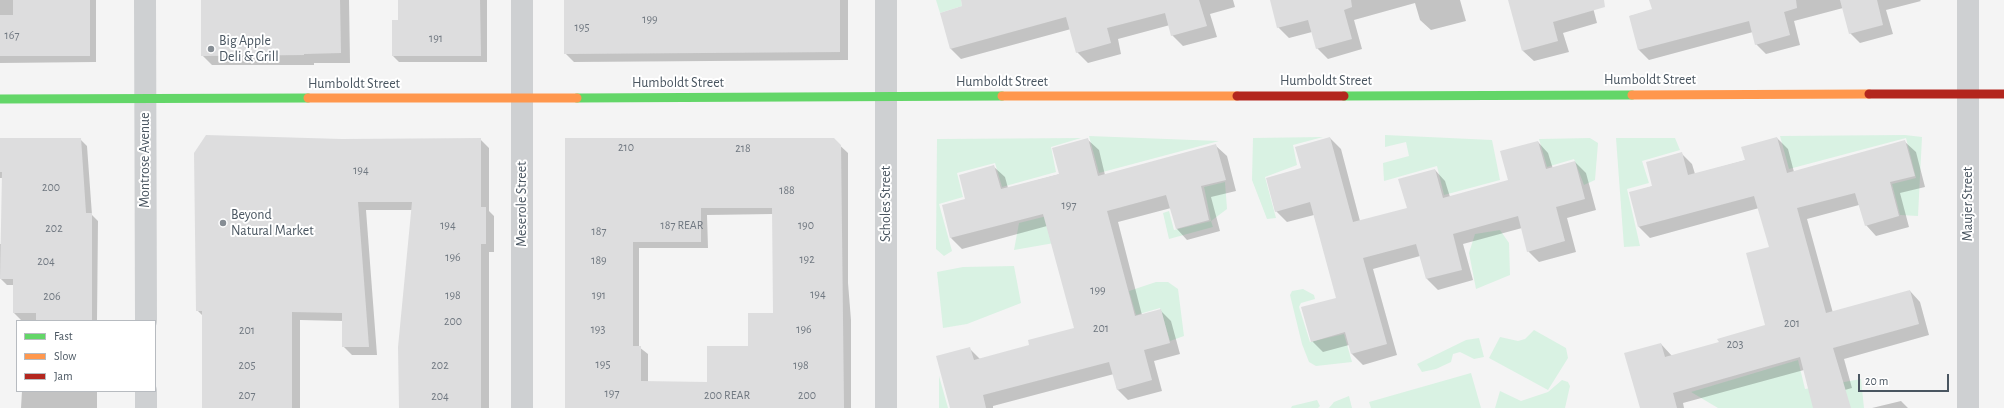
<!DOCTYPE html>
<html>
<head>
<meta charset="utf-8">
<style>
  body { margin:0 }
  #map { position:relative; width:2004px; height:408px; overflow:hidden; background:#f4f4f4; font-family:"Alegreya Sans",sans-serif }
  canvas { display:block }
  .legend { position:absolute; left:16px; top:320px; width:140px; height:72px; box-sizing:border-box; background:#fff; border:1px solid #b7bbc0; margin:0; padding:5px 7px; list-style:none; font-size:12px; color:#4a5661 }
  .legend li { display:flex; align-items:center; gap:8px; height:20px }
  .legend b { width:20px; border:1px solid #b7bbc0 }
  .scale { position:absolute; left:1858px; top:374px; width:91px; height:18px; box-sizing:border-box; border:2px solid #4a5661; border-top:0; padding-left:5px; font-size:12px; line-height:14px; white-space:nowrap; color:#4a5661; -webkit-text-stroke:3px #fff; paint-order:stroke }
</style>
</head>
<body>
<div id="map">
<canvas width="2004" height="408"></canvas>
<ul class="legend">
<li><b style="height:5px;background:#63d668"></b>Fast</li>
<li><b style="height:5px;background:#ff974d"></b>Slow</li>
<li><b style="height:5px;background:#b3261e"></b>Jam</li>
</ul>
<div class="scale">20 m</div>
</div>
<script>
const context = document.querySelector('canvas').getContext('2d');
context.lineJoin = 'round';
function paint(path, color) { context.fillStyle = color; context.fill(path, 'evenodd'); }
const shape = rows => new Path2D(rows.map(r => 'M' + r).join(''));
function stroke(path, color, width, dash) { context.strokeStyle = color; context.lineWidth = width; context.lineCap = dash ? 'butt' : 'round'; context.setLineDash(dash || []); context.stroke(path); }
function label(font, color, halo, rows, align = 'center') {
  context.font = font + ' "Alegreya Sans",sans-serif'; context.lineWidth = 4; context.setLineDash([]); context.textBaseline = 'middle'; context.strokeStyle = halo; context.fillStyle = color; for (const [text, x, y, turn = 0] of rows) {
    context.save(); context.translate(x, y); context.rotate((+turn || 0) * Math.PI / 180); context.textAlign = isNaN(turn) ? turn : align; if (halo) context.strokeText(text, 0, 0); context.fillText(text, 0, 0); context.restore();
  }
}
paint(shape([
  [936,0,961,0,962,6,940,13],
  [1385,135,1492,140,1500,180,1444,195,1437,166,1384,181,1383,163,1409,156,1406,142,1385,147],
  [1905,135,1922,137,1918,216,1900,215,1892,184,1916,178,1906,138,1789,169,1780,136],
  [1089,136,1219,141,1099,173],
  [1323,137,1293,145,1297,165,1265,177,1276,218,1267,219,1252,180,1253,138],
  [1081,138,1051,147,1056,172,1002,187,995,163,957,173,963,197,939,204,952,251,944,256,936,249,937,139],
  [1590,138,1598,143,1595,180,1584,185,1574,159,1547,167,1539,139],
  [1616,138,1675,138,1680,150,1642,161,1649,183,1627,189,1640,246,1624,247],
  [1225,182,1227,209,1211,221,1213,227,1169,239,1163,213,1169,211,1174,230,1211,221,1204,187],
  [1059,213,1077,239,1014,250,1019,223],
  [1500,230,1509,243,1510,275,1476,289,1469,253,1475,234],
  [1014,266,1021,303,967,324,943,328,937,272,963,267],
  [1156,282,1168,282,1178,289,1184,336,1170,341,1160,308,1136,315,1129,291],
  [1303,289,1314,295,1315,299,1301,303,1299,307,1310,342,1344,334,1352,362,1316,366,1309,362,1302,344,1290,295,1292,291],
  [1534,330,1566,348,1568,358,1548,390,1489,358,1500,337,1518,341,1525,339],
  [1479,338,1484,357,1474,359,1460,352,1453,354,1451,362,1436,369,1422,372,1417,364,1466,340],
  [1798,360,1805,389,1861,379,1864,408,1718,408,1691,392],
  [1471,373,1481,408,1371,408,1369,402],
  [939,376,948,408,939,408],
  [1562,380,1568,382,1570,386,1565,408,1495,408,1500,391,1521,401,1548,392],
  [1349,396,1352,408,1329,408,1334,402],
  [1317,400,1320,406,1318,408,1291,408,1292,406]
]), '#d9f2e3');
paint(shape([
  [0,0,96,0,96,62,0,63],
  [202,0,349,0,350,63,314,63,314,65,212,65,202,55],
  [399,0,487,0,487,62,399,62,393,56,399,21],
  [565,0,848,0,848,60,574,62,565,53],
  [962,0,1233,0,1235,7,1210,14,1217,37,1183,46,1172,35,1170,25,1118,39,1121,54,1088,63,1077,52,1071,29,961,59,950,48,964,7],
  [1271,0,1460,0,1466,21,1431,30,1420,20,1415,3,1354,20,1362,49,1328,59,1317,48,1312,32,1289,38,1278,27],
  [1510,0,1591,0,1597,23,1563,33,1569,52,1534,61,1523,51],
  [1650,0,1920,0,1921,1,1886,10,1893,34,1860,43,1850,33,1843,8,1794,21,1800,45,1766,54,1756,44,1753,32,1649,60,1639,50,1630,16,1653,10],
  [1330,138,1341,149,1360,221,1408,209,1435,170,1445,181,1450,197,1509,181,1538,142,1548,153,1553,169,1575,162,1586,173,1596,210,1567,218,1576,252,1539,262,1528,251,1522,228,1463,244,1473,280,1438,290,1427,279,1420,256,1373,269,1397,355,1363,365,1352,354,1349,345,1323,352,1312,341,1338,298,1314,215,1287,222,1276,211,1302,169],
  [1777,138,1788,149,1794,172,1905,142,1916,152,1925,187,1900,193,1909,227,1876,236,1866,225,1859,205,1807,219,1833,313,1910,291,1920,302,1929,335,1844,359,1852,388,1819,397,1804,370,1683,403,1684,408,1641,408,1661,344,1672,356,1720,343,1766,326,1770,247,1759,208,1650,238,1639,227,1630,193,1653,186,1681,153,1692,164,1695,174,1746,160],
  [0,139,80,139,87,146,92,215,98,221,97,321,22,321,14,313,14,285,7,285,0,278,0,244,3,244,3,178,0,178],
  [480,139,489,148,489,211,494,216,494,252,489,252,489,408,399,408,412,210,366,210,377,355,352,355,343,346,343,321,300,320,300,408,203,408,203,316,197,310,342,140],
  [566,139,833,139,848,153,848,283,851,320,851,408,566,408],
  [773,214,774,314,749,347,708,383,648,382,648,354,639,347,639,248,708,248,707,215],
  [1088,140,1099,150,1105,175,1216,146,1227,156,1236,191,1211,197,1220,231,1187,240,1177,229,1171,208,1118,222,1142,315,1160,310,1171,321,1180,354,1154,361,1162,391,1128,400,1117,389,1114,374,993,406,993,408,951,408,969,348,980,359,1030,346,1075,329,1047,226,962,249,951,238,966,199,994,167,1005,177,1008,188,1060,174],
  [22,391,97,391,97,408,21,408],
  [1901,401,1908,408,1872,408]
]), '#0003');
paint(shape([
  [13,0,90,0,90,56,0,56,0,15,13,15],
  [201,0,340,0,341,53,304,54,304,55,201,56],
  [398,0,480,0,481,56,392,56,392,20,398,20],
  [564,0,840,0,840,52,564,54],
  [961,0,1199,0,1207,26,1171,36,1165,13,1107,28,1111,43,1076,53,1066,17,950,49,940,13,962,6],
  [1270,0,1351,0,1352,7,1344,10,1352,39,1316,49,1308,20,1277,28],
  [1508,0,1604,0,1605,7,1553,22,1558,41,1522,51],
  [1649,0,1796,0,1797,8,1784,12,1790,35,1755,45,1749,21,1638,50,1629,16,1652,9],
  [1840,0,1877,0,1883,25,1849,34],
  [206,135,342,139,481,138,481,207,486,207,486,244,481,244,481,408,399,408,398,347,412,202,358,202,369,347,342,347,342,313,292,312,292,408,202,408,202,311,196,311,194,153],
  [1330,137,1353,222,1407,208,1398,179,1435,169,1443,198,1508,180,1500,151,1538,141,1546,169,1575,161,1585,199,1556,207,1565,241,1527,252,1518,216,1453,234,1462,270,1426,279,1416,244,1363,258,1387,344,1351,354,1345,332,1311,342,1301,307,1336,298,1310,202,1275,212,1266,178,1301,168,1295,147],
  [1777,137,1787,173,1905,140,1915,176,1890,182,1899,216,1865,226,1855,193,1797,208,1826,313,1910,290,1919,324,1833,348,1851,408,1813,408,1800,357,1673,393,1677,408,1640,408,1624,353,1661,343,1665,357,1719,342,1717,339,1765,325,1746,253,1769,247,1754,196,1638,227,1629,192,1652,186,1646,162,1682,152,1688,175,1745,160,1741,147],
  [0,138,81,138,86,213,92,213,92,321,36,321,36,313,13,313,13,279,0,279,2,172,0,172],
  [565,138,834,138,841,145,844,408,565,408],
  [701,208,772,208,773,313,748,313,748,346,707,346,707,382,641,381,641,346,633,346,633,242,701,242],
  [1088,138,1098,176,1216,144,1226,180,1201,186,1209,220,1176,229,1166,195,1107,211,1135,316,1161,309,1170,343,1144,350,1152,380,1117,390,1109,362,983,395,986,408,950,408,936,356,970,347,974,360,1029,345,1028,340,1074,328,1043,214,950,238,942,205,965,199,959,175,994,165,1001,189,1059,174,1052,148]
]), '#ddddde');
stroke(shape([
  [145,0,146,321],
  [522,0,522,408],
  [886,0,886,408],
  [1968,0,1968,408],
  [146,391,146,408]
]), '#ced0d2', 22);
stroke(shape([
  [1344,96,1632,95],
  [577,98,1002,96],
  [0,99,308,98]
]), '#63d668', 9);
stroke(shape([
  [1632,95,1869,94],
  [1002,96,1237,96],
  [308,98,577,98]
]), '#ff974d', 9);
stroke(shape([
  [1869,94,2004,94],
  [1237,96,1344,96]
]), '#b3261e', 9);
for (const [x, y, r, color] of [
  [211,49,4,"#868d94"],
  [223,223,4,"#868d94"]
]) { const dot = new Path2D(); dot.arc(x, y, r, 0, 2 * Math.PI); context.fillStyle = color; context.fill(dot); stroke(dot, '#fff', 1.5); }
label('12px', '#707881', null, [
  ["199",650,19],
  ["195",582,27],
  ["167",12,35],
  ["191",436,38],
  ["210",626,147],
  ["218",743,148],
  ["194",361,170],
  ["200",51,187],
  ["188",787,190],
  ["197",1069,205],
  ["194",448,225],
  ["187 REAR",682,225],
  ["190",806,225],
  ["202",54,228],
  ["187",599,231],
  ["196",453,257],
  ["192",807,259],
  ["189",599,260],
  ["204",46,261],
  ["199",1098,290],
  ["194",818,294],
  ["198",453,295],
  ["191",599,295],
  ["206",52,296],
  ["200",453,321],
  ["201",1792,323],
  ["201",1101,328],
  ["193",598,329],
  ["196",804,329],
  ["201",247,330],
  ["203",1735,344],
  ["195",603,364],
  ["205",247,365],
  ["202",440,365],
  ["198",801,365],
  ["197",612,393],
  ["207",247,395],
  ["200 REAR",727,395],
  ["200",807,395],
  ["204",440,396]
]);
label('14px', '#4a5661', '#fff', [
  ["Big Apple",219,41],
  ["Deli & Grill",219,57],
  ["Beyond",231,215],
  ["Natural Market",231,231]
], 'left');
label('14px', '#4a5661', '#fff', [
  ["Humboldt Street",1650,80],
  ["Humboldt Street",1326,81],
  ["Humboldt Street",1002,82],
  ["Humboldt Street",678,83],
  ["Humboldt Street",354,84],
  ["Montrose Avenue",145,160,-90],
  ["Meserole Street",522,204,-90],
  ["Scholes Street",886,204,-90],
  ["Maujer Street",1968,204,-90]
]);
</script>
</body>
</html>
